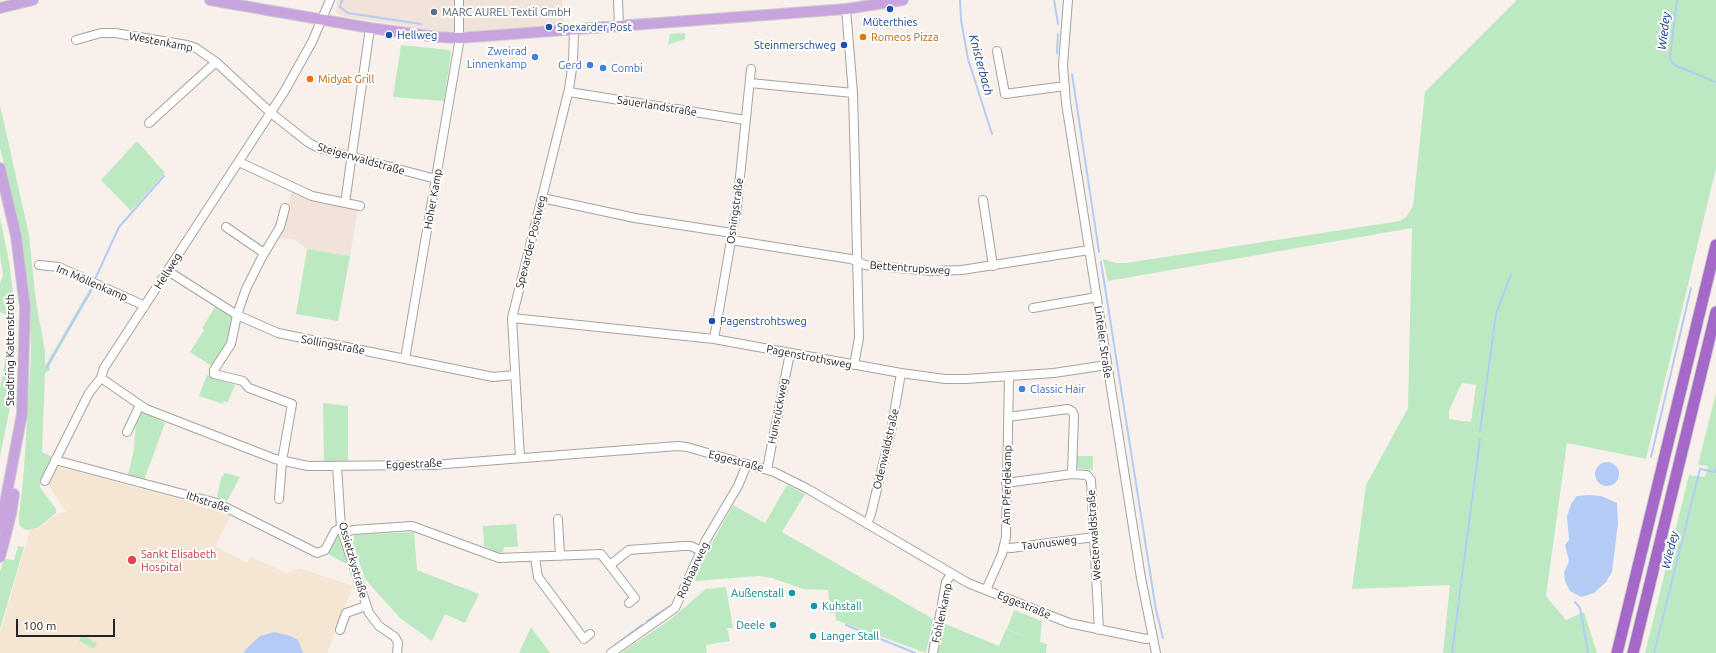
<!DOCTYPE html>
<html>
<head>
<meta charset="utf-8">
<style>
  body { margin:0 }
  #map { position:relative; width:1716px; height:653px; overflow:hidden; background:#f8f1eb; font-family:Ubuntu,sans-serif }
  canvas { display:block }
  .scale { position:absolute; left:16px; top:619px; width:99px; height:18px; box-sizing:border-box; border:2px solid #252221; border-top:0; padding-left:5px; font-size:12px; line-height:14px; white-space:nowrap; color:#252221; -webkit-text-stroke:3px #fff; paint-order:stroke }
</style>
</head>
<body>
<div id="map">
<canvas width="1716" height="653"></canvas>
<div class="scale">100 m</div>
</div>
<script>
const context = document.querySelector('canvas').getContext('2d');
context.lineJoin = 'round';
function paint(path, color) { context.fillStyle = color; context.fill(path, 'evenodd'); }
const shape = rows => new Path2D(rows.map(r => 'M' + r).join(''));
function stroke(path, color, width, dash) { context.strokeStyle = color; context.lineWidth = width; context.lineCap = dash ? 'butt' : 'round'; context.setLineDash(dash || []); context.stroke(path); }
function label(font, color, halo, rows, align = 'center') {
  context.font = font + ' Ubuntu,sans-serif'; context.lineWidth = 4; context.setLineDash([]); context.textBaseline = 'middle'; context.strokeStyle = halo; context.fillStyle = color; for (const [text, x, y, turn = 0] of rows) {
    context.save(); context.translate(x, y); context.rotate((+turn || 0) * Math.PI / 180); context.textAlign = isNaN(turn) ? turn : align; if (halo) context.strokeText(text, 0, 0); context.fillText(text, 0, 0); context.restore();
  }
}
paint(shape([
  [337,0,562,0,564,25,472,31,439,31,340,16,336,12],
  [292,189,311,198,311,201,358,209,350,256,307,249,296,240,280,238]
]), '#f1e3d9');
paint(shape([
  [56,466,220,510,231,515,215,546,247,563,251,557,287,573,299,568,353,586,327,653,0,653,0,633,30,530,39,528,57,514,66,512,49,486,48,482]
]), '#f4e6d2');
paint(shape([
  [1517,0,1716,0,1716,168,1646,459,1567,443,1546,596,1566,620,1584,612,1597,653,1443,653,1450,585,1352,589,1366,485,1408,408,1412,228,1108,281,1103,259,1116,263,1126,263,1400,221,1406,217,1413,206,1425,92],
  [1462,383,1476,385,1471,422,1449,419,1449,410],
  [685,33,685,39,668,45,670,34],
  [401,45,449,50,451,53,444,101,393,97],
  [0,105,29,235,36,302,45,351,45,366,92,285,95,286,49,366,50,370,45,373,42,452,52,457,41,480,40,487,56,509,56,513,39,527,29,530,24,529,19,525,19,516,24,470,31,354,29,306,22,237,0,148],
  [137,141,165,173,131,211,101,180],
  [0,217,9,262,15,309,16,357,9,412,0,456,0,389,6,356,6,315,0,312,0,283,3,276,0,255],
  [307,249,350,256,338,321,296,314],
  [215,307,233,318,229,339,212,366,190,352,204,330,202,328],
  [207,375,235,385,228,402,224,401,223,404,199,396],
  [1716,393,1716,653,1645,653,1689,475,1705,477,1708,466,1698,465],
  [323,403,348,406,348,461,324,462],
  [143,412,165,423,144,480,128,475,134,449,136,421,140,413],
  [1076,456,1093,456,1093,470,1076,468],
  [225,473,240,477,227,501,217,497,221,478],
  [787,485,805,494,782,532,933,619,926,653,836,620,835,612,830,613,828,590,803,589,772,578,759,576,696,581,694,577,709,543,712,543,733,505,765,523],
  [516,524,518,547,504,547,503,552,498,553,484,546,483,526],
  [414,532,417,570,479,594,465,623,445,614,432,641,400,618,365,579,352,540,355,535],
  [336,536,339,536,348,565,328,554],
  [18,546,24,547,0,629,0,572,4,559,14,560],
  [726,587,733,628,727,628,730,641,706,645,707,653,621,653,671,619,706,589],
  [1014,610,1042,621,1040,642,1047,644,1046,653,937,653,943,623,999,646,1006,629,1038,642,1007,629],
  [531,627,550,653,519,653],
  [82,635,97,643,94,649,79,641]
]), '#bde9c2');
paint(shape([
  '1595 474a12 12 0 1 1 24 0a12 12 0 1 1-24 0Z',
  [1589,495,1601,496,1617,503,1618,523,1612,572,1606,582,1594,593,1581,597,1570,591,1565,581,1564,573,1569,561,1565,545,1569,540,1567,517,1571,504,1577,496],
  [274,632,291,636,298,640,303,653,244,653,245,650,260,636]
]), '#b4ccf5');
stroke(shape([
  [342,0,340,7,348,13,421,24],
  [960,0,961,20,968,59,992,134],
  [1054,0,1058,24],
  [1677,0,1670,58,1674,65,1716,82],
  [627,20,662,18],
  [590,23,610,22],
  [1057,53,1058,34],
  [1072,74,1099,252],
  [1101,262,1156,610,1163,638],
  [96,277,119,227,164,176],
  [47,367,94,285],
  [1480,431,1496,314,1511,274],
  [1651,457,1691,288],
  [1575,602,1580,608,1588,653],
  [647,621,670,606],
  [846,625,915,653],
  [615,645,642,625],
  [929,653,931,640],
  [1452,653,1480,439],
  [1654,653,1700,469,1715,472,1716,469]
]), '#b4ccf5', 2);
const minor = shape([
  [618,0,619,26],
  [1068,0,1063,65,1066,103,1141,578,1156,653],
  [846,9,853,93,855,167,859,338,854,365],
  [76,40,101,33,115,33,187,45,196,48,216,62,271,113,309,143,319,148,436,179],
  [997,51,1005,94,1065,86],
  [750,83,853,93],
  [569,92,745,120],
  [149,123,216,62],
  [239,162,312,196,360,206],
  [542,198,635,218,732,233],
  [983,200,993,266],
  [345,203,370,28],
  [226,227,264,253],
  [731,240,851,259,865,265,932,271,962,270,1089,250],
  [39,265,59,267,145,306],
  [168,271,237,315,278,333,493,377,514,375],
  [1033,308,1097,297],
  [512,318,714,339,901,373,945,379,966,379,1054,373,1107,365],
  [714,339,737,206,751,69],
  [405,359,459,43,459,0],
  [101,378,146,409,275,459,308,466,433,465,678,446,687,447,774,472,808,489,968,583,1069,623,1146,639,1152,638],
  [1008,417,1068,409,1072,411,1074,415,1072,474],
  [127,432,140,405],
  [520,458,512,318,569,89,573,62,574,30],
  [55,460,217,503,317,553,325,550,335,531,341,528],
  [337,466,341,528,369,613,379,626,395,637,398,643,397,653],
  [767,469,790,353],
  [45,481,89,393,101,378,104,368,284,92,312,42,330,0],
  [1006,483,1072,474,1087,475,1091,480,1099,630],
  [279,499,282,461,292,404,249,388,243,381,214,374,214,370,231,344,237,315,246,289,262,257,280,227,285,208],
  [558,519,560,556],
  [867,524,871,514,891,431,901,373],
  [343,533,353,530,412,526,499,558,601,554,635,598,629,603],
  [1004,547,1011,548,1094,537],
  [535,558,538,577,584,639,590,634],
  [610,565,629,550,683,546,691,546,701,551],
  [986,590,1002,554,1006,537,1009,377],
  [340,630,346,613,366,606],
  [611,653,675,608,706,540,738,486,747,464],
  [933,653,946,582,951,574]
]);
const major = shape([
  [210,0,370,28,438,37,459,38,846,9,903,0],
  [0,8,33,0],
  [0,168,16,236,25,307,22,414,0,529],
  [0,557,11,514,14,494]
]);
const highway = shape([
  [1617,653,1716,245],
  [1633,653,1716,312]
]);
stroke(minor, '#a8a19c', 10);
stroke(major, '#cfcece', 12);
stroke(highway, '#cfcece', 13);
stroke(minor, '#fff', 8);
stroke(major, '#c8a4de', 10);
stroke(highway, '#a468c8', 11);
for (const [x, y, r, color] of [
  [890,9,4,"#1a4fb4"],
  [434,12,4,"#5c6f8a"],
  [549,27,4,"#1a4fb4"],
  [389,35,4,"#1a4fb4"],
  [863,37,4,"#e8710a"],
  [844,45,4,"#1a4fb4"],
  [535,57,4,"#3f7fe0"],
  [590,65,4,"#3f7fe0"],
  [603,68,4,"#3f7fe0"],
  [310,79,4,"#e8710a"],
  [712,321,4,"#1a4fb4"],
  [1022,389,4,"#3f7fe0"],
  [132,560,5,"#e0444e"],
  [792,593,4,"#0f9aa8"],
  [814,606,4,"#0f9aa8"],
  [773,625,4,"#0f9aa8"],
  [813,636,4,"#0f9aa8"]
]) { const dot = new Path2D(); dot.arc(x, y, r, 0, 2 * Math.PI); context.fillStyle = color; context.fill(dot); stroke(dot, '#fff', 1.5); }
label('11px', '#4e5e75', '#fff', [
  ["MARC AUREL Textil GmbH",442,12]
], 'left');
label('11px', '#164399', '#fff', [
  ["Müterthies",890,22,"center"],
  ["Spexarder Post",557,27],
  ["Hellweg",397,35],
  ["Steinmerschweg",836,45,"right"],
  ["Pagenstrohtsweg",720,321]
], 'left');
label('11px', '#c56008', '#fff', [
  ["Romeos Pizza",871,37],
  ["Midyat Grill",318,79]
], 'left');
label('11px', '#252221', '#fff', [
  ["Westenkamp",161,42,11],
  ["Sauerlandstraße",657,106,9],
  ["Steigerwaldstraße",361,159,16],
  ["Hoher Kamp",433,199,-80],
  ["Osningstraße",735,211,-82],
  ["Spexarder Postweg",531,242,-76],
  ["Bettentrupsweg",910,268,4],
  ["Hellweg",168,271,-57],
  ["Im Möllenkamp",92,283,23],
  ["Linteler Straße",1103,342,82],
  ["Sollingstraße",333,345,11],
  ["Stadtring Kattenstroth",10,350,-90],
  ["Pagenstrothsweg",809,357,11],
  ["Hunsrückweg",778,411,-79],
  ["Odenwaldstraße",886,449,-77],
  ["Eggestraße",736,461,15],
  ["Eggestraße",414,464,-2],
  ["Am Pferdekamp",1007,485,-89],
  ["Ithstraße",208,502,18],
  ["Westerwaldstraße",1094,535,-94],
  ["Taunusweg",1049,543,-7],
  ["Ossietzkystraße",353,560,74],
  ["Rothaarweg",693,570,-65],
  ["Eggestraße",1024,605,22],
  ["Fohlenkamp",942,613,-78]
]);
label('11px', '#366cbe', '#fff', [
  ["Zweirad",527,51],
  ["Linnenkamp",527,64],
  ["Gerd",582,65],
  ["Combi",611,68,"left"],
  ["Classic Hair",1030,389,"left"]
], 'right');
label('11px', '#be3a42', '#fff', [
  ["Sankt Elisabeth",141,554],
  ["Hospital",141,567]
], 'left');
label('11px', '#0d838f', '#fff', [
  ["Außenstall",784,593],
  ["Kuhstall",822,606,"left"],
  ["Deele",765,625],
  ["Langer Stall",821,636,"left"]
], 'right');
label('italic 12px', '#0e3884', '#fff', [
  ["Wiedey",1664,31,-83],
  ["Knisterbach",981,65,75],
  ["Wiedey",1670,550,-76]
]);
</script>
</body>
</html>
